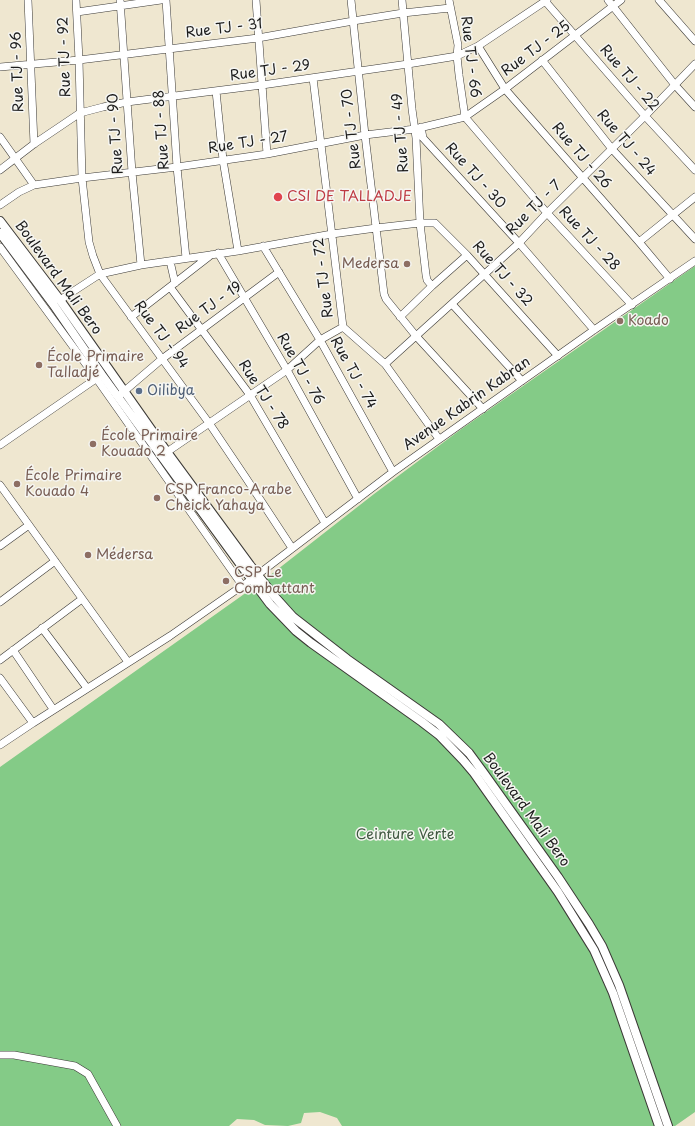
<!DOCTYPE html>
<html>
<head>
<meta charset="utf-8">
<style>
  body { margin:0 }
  canvas { display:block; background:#efe7d0 }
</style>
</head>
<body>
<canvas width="695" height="1126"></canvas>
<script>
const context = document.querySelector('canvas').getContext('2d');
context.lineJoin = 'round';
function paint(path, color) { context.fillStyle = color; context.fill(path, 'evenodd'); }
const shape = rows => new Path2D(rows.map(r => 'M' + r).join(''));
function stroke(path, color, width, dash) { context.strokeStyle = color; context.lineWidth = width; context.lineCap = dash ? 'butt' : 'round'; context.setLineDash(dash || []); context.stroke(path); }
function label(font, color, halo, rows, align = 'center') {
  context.font = font + ' "Playpen Sans",sans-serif'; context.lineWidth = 3; context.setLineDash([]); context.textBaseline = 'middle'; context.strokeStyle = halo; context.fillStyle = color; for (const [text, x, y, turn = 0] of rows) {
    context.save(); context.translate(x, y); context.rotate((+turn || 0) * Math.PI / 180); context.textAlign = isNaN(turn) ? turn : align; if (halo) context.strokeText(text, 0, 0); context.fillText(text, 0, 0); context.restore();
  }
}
paint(shape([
  [695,266,695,1112,675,1126,342,1126,337,1118,320,1112,304,1113,301,1123,288,1126,265,1125,254,1120,237,1119,229,1126,0,1126,0,767,264,580,374,494,460,430]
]), '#84cb87');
const minor = shape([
  [28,0,34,144],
  [76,0,79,60,82,178,89,242,93,256,100,274,209,423,246,478,292,548],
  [120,0,132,172,141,265],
  [166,0,177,167,186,258],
  [256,0,267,154],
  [351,0,365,135,384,294,386,299,416,336,483,409],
  [402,0,412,109,416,138,420,223,426,275,427,280,432,286],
  [449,0,458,45,457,56,459,75,465,117],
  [608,0,675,85,695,107],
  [659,0,695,41],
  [545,1,645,116,695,170],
  [77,12,161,0],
  [478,46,505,89,639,242,670,279],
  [542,60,612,149,695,239],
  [0,67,79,60,258,38,353,21,403,13,450,8],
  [313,78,343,327,385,364,439,439],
  [216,91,223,160,238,251],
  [465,117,547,213,632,305],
  [421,127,423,138,519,243,594,330],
  [0,137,34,185],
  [0,170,34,144,80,113,103,107,127,102,262,85,408,64,457,56,478,46,547,0],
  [0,205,19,192,34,185,82,178,177,167,267,154,365,135,415,129,465,117,505,89,621,0],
  [639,242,695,197],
  [263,246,320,340,393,472],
  [0,247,96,378,242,585],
  [218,253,287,370,358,499],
  [170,261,175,283],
  [170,287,250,395,325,523],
  [60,300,100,274,141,265,238,251,332,234,376,228,420,223,435,223,467,255,558,356],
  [452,304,522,381],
  [131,317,211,255],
  [400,317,432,286,467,255],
  [385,364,519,243,547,213,645,116,695,64],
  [121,394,162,359,279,272],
  [0,445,100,376],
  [167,452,287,370,320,340,343,327],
  [0,485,128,662],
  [0,546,29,525],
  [0,602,55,561],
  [42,628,87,688],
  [13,650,53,709],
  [0,660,82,599],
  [0,678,33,723],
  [0,745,33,723,170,636,252,579,393,472,594,330,695,261],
  [0,1055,14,1055,75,1066,88,1074,117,1126]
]);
const major = shape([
  [0,221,60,300,167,452,250,565,275,597,293,617,347,659,439,724,469,753,483,772,558,877,589,924,602,946,619,985,668,1126],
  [0,233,53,304,102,375,243,568,270,604,296,631,311,643,422,722,439,735,463,760,474,773,558,892,594,950,613,993,659,1126]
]);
stroke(minor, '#3c3a37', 8);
stroke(major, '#3c3a37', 10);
stroke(minor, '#fff', 7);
stroke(major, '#fff', 8);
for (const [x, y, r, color] of [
  [278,197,5,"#e0444e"],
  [407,264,4,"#8d6e63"],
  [620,321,4,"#8d6e63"],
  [39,365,4,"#8d6e63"],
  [139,391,4,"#5c6f8a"],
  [93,444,4,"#8d6e63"],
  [17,484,4,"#8d6e63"],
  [157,498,4,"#8d6e63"],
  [88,555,4,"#8d6e63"],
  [226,581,4,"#8d6e63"]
]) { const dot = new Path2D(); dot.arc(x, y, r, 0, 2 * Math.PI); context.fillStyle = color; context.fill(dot); stroke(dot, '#f6f6f2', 1.5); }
label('14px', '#1c1c1c', '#f6f6f2', [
  ["Rue TJ - 31",224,29,-7],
  ["Rue TJ - 25",536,49,-37],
  ["Rue TJ - 92",65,57,-92],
  ["Rue TJ - 66",470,57,83],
  ["Rue TJ - 29",270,71,-8],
  ["Rue TJ - 96",18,72,-92],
  ["Rue TJ - 22",629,78,49],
  ["Rue TJ - 70",352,129,-97],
  ["Rue TJ - 88",162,130,-94],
  ["Rue TJ - 49",401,133,-95],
  ["Rue TJ - 90",116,134,-94],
  ["Rue TJ - 27",248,143,-9],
  ["Rue TJ - 24",626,143,49],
  ["Rue TJ - 26",581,156,49],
  ["Rue TJ - 30",475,176,48],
  ["Rue TJ - 7",534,208,-45],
  ["Rue TJ - 28",589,239,47],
  ["Rue TJ - 32",502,274,48],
  ["Boulevard Mali Bero",58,278,54],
  ["Rue TJ - 72",324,278,-97],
  ["Rue TJ - 19",209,308,-36],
  ["Rue TJ - 94",161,335,53],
  ["Rue TJ - 76",300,369,60],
  ["Rue TJ - 74",353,373,61],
  ["Rue TJ - 78",263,395,57],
  ["Avenue Kabrin Kabran",467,404,-35],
  ["Boulevard Mali Bero",526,810,54]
]);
label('14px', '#be3a42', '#f6f6f2', [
  ["CSI DE TALLADJE",287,197]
], 'left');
label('14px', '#785e54', '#f6f6f2', [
  ["Medersa",399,264,"right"],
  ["Koado",628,321],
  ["École Primaire",47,357],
  ["Talladjé",47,373],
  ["École Primaire",101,436],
  ["Kouado 2",101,452],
  ["École Primaire",25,476],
  ["Kouado 4",25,492],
  ["CSP Franco-Arabe",165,490],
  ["Cheick Yahaya",165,506],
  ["Médersa",96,555],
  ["CSP Le",234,573],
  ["Combattant",234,589]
], 'left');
label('14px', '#4e5e75', '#f6f6f2', [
  ["Oilibya",147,391]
], 'left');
label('14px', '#405941', '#f6f6f2', [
  ["Ceinture Verte",405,835]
]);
</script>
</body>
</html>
